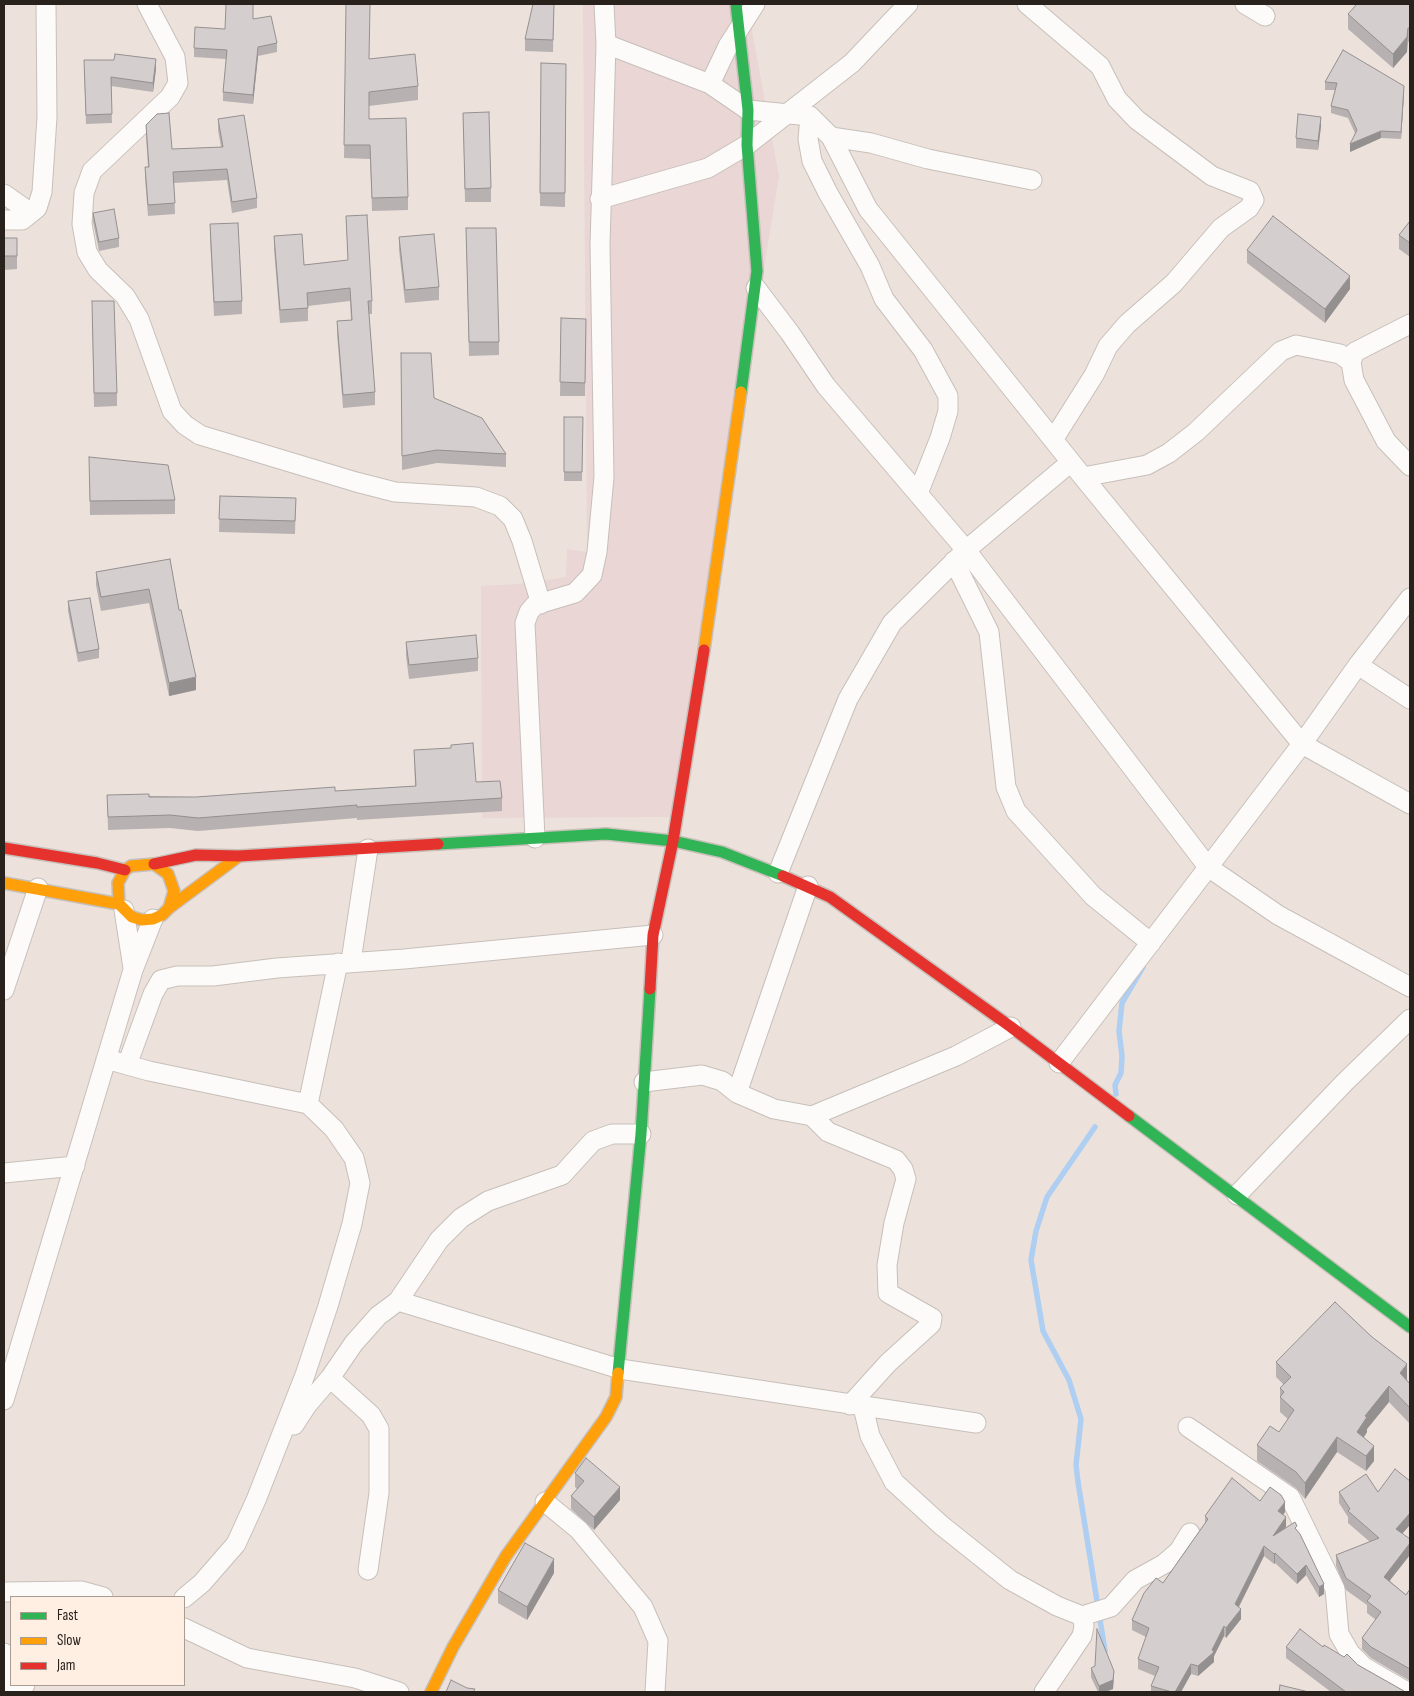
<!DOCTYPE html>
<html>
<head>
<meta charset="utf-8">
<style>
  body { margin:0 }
  #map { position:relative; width:1414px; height:1696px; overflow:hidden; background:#ece2db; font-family:"Sofia Sans Condensed",sans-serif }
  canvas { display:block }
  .frame { position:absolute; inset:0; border:5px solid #28211c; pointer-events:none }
  .legend { position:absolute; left:10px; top:1596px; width:175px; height:90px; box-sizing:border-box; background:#ffefe3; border:1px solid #a99d93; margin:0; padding:6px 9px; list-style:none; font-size:15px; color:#28211c }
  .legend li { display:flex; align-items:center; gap:10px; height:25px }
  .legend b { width:25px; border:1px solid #a99d93 }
</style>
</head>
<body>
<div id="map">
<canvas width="1414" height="1696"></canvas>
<div class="frame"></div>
<ul class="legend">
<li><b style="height:6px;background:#30b455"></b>Fast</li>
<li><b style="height:6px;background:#ff9f0a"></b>Slow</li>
<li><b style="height:6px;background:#e5322d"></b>Jam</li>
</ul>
</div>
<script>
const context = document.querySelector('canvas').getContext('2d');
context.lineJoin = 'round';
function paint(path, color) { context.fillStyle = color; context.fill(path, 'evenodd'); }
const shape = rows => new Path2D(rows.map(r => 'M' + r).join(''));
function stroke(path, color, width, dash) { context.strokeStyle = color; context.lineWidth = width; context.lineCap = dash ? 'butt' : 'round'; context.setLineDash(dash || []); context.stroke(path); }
paint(shape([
  [583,4,747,4,779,176,675,817,482,818,481,586,518,584,566,577,567,549,587,552]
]), '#e9d6d5');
stroke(shape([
  [1116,1094,1115,1085,1121,1073,1122,1056,1119,1031,1122,1003,1143,967],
  [1095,1127,1047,1197,1036,1231,1031,1260,1043,1331,1069,1380,1081,1419,1076,1465,1078,1482,1105,1651]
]), '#aecef2', 5.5);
const street = shape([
  [147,4,175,57,178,83,170,97,92,171,84,193,82,224,87,252,98,270,125,296,139,319,172,411,185,425,200,435,356,482,395,492,476,497,500,506,513,519,522,541,541,604],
  [1027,4,1100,66,1117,99,1137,120,1212,176,1250,191,1254,200,1249,208,1221,228,1174,283,1127,324,1108,346,1094,375,1053,440],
  [1245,4,1265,16],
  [606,44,710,84,748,110,810,116,831,137,868,209,1083,477,1302,744,1410,804],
  [710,84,728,46,755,4],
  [810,116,808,139,812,161,828,193,870,266,884,299,923,350,948,396,948,411,940,438,919,491],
  [831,137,871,143,928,159,1032,180],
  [4,194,31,213],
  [600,199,708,168,747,145,852,63,908,4],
  [4,220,22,220,37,208,42,192,47,117,46,4],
  [756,288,790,333,826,386,966,550,1208,867,1278,915,1410,987],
  [1410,324,1355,352,1351,362,1354,380,1386,441,1410,466],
  [1083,477,1147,465,1169,453,1196,432,1281,351,1296,345,1340,354,1351,362],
  [954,561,989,632,1006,787,1016,811,1093,896,1151,943],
  [1358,665,1410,699],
  [535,838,525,623,529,612,535,605,575,593,592,575,597,552,604,477,600,245,606,44,604,4],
  [778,873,848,699,892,623,966,550,1071,462],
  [124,910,133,968],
  [351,961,368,849],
  [4,990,38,888],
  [106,1059,149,1071,308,1104,334,1129,354,1158,360,1183,352,1224,328,1306,305,1375,256,1500,236,1544,202,1583,184,1598],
  [1059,1063,1302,744,1358,665,1410,598],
  [127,1065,153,994,161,980,177,976,213,976,277,968,404,959,653,935],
  [644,1082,702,1075,722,1081,737,1093,774,1109,812,1116,956,1056,1011,1027],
  [737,1093,808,886],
  [308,1104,338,963],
  [812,1116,828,1132,896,1160,903,1169,906,1179,894,1223,887,1265,888,1293,932,1318,931,1324,888,1363,850,1405],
  [4,1173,75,1166],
  [1237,1195,1345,1082,1410,1019],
  [398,1301,620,1369,976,1423],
  [330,1378,371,1415,379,1429,379,1493,368,1570],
  [4,1400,133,970,153,919],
  [863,1407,870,1436,894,1482,941,1525,1010,1580,1057,1606,1082,1616,1084,1626,1082,1636,1044,1692],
  [294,1425,307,1405,330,1378,354,1343,378,1316,398,1301,439,1240,461,1218,488,1201,562,1175,593,1141,612,1134,641,1134],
  [1188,1427,1290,1497,1335,1589,1339,1634,1350,1653,1364,1667,1407,1692],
  [545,1502,579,1530,643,1607,658,1641,655,1692],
  [4,1592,81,1591,103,1597],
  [1082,1616,1111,1607,1135,1580,1164,1564,1179,1551,1190,1533],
  [184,1628,247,1658,355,1678,399,1692],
  [4,1653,9,1692],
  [19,1692,25,1685]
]);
const fast = shape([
  [736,4,748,110,747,145,757,271,741,392],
  [438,844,606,834,673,841,722,852,783,876],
  [1129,1116,1410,1327],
  [618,1373,641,1134,650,989]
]);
const slow = shape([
  [704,650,741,392],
  [4,883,119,904,132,917,142,920,153,919,162,915,169,908,174,891,168,874,154,864,131,866,125,870,118,883,119,904],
  [169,908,239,856],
  [431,1692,453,1647,506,1556,606,1417,616,1397,618,1373]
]);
const jam = shape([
  [4,848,97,863,125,870],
  [154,864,196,855,239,856,438,844],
  [783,876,830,897,1011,1027,1129,1116],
  [650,989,653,935,673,841,704,650]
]);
stroke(street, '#c7bfb9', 21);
stroke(fast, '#c7bfb9', 14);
stroke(slow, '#c7bfb9', 14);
stroke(jam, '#c7bfb9', 14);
stroke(street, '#fcfbfa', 19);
stroke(fast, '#30b455', 11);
stroke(slow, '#ff9f0a', 11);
stroke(jam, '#e5322d', 11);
paint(shape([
  [346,4,369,59,418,86,418,100,369,106,369,119,408,197,408,210,372,211,370,159,344,158],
  [554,4,553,52,525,51,525,39],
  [1410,4,1410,42,1408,42,1407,52,1393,68,1348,29,1348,14],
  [253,19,277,43,277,52,258,56,253,104,223,101,223,92,226,59,194,57,194,48],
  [1343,50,1404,94,1401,139,1381,138,1350,152,1355,133,1348,118,1331,113,1331,106,1335,90,1325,90,1325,82],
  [541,63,566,64,565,207,540,206],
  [156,69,153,92,111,86,112,123,86,124,84,70],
  [463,113,491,188,491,202,465,202],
  [218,119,257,198,257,208,232,213,227,180,174,183,175,214,148,216,145,178,145,167,148,167,146,135,146,125,172,149,221,147,218,130],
  [1321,126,1318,150,1296,148,1296,138],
  [93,213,119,238,119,247,99,251,93,222],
  [346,216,372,301,372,314,369,314,375,392,375,405,343,408,337,334,337,321,351,320,350,301,308,306,308,321,280,323,274,249,274,236,304,265,348,261],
  [1410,221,1410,257,1399,249,1399,235],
  [210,224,242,301,242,314,214,316,210,238],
  [466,228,499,342,499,355,469,356],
  [399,237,439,287,439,300,405,303,399,250],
  [4,238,17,238,17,269,4,270],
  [1247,250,1350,289,1325,323,1247,263],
  [92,314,117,393,117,406,94,407],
  [561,318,586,319,585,396,560,396],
  [401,353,434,398,506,454,506,467,437,463,402,470],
  [564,417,583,417,582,481,564,481],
  [89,457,175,500,175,514,90,515],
  [220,496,296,498,295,534,219,532],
  [170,559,179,610,196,690,169,696,149,603,101,611,96,585,96,572],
  [68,601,99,649,99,658,78,662,68,611],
  [406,642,478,658,478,671,409,679,406,656],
  [414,750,476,782,502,798,502,811,357,820,357,818,198,831,170,828,108,830,107,795,196,797,335,791,415,786],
  [1276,1362,1407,1380,1410,1384,1409,1423,1389,1402,1367,1429,1367,1432,1364,1437,1374,1461,1366,1471,1337,1452,1305,1499,1296,1488,1257,1461,1257,1445,1279,1432,1288,1419,1280,1412,1280,1388,1284,1385,1276,1377],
  [575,1473,620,1500,594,1530,571,1509,571,1496,577,1489,575,1487],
  [1339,1492,1403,1534,1390,1581,1406,1595,1410,1589,1410,1681,1371,1658,1362,1649,1362,1638,1376,1620,1367,1613,1367,1605,1346,1590,1336,1566,1336,1555,1370,1542,1348,1523,1348,1517,1339,1503],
  [1260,1501,1285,1512,1283,1515,1286,1527,1285,1528,1297,1530,1324,1594,1319,1597,1306,1575,1297,1584,1275,1563,1274,1564,1264,1556,1239,1607,1241,1619,1226,1638,1224,1636,1214,1656,1214,1662,1198,1676,1191,1674,1181,1692,1151,1692,1151,1686,1155,1676,1138,1669,1138,1659,1146,1637,1132,1630,1132,1620,1163,1583,1205,1523,1205,1516],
  [554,1573,527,1620,498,1603,498,1590],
  [1286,1647,1323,1647,1358,1665,1404,1692,1331,1692,1286,1658],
  [1091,1668,1114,1680,1113,1689,1105,1692,1098,1692,1091,1677]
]), '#b7b1b1');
paint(shape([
  [1408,28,1407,52,1393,68,1393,54],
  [258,47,258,56,253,104,253,95],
  [156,59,156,69,153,92,153,83],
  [1404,86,1404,94,1401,139,1401,132],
  [1321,117,1321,126,1318,150,1318,141],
  [1381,131,1381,138,1350,152,1350,144],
  [1350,276,1350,289,1325,323,1325,309],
  [196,677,196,690,169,696,169,683],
  [1407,1364,1407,1380,1400,1388,1400,1373],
  [1389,1386,1389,1402,1367,1429,1367,1432,1357,1448,1357,1432,1365,1416],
  [1410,1406,1410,1421,1409,1423,1409,1407],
  [1337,1437,1337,1452,1305,1499,1305,1483],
  [1374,1446,1374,1461,1366,1471,1366,1456],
  [620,1487,620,1500,594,1530,594,1517],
  [1285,1502,1285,1512,1278,1521,1278,1511],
  [1410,1513,1410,1525,1396,1541,1396,1529],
  [1286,1517,1286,1527,1273,1546,1273,1536],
  [1410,1543,1410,1555,1384,1588,1384,1577],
  [1264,1546,1264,1556,1235,1614,1235,1604],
  [1275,1553,1275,1563,1274,1564,1274,1554],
  [554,1559,554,1573,527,1620,527,1607],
  [1306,1565,1306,1575,1297,1584,1297,1574],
  [1324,1584,1324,1594,1319,1597,1319,1587],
  [1241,1609,1241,1619,1226,1638,1226,1628],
  [1224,1626,1224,1636,1214,1656,1214,1662,1198,1676,1198,1666,1212,1650],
  [1191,1664,1191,1674,1181,1692,1175,1692],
  [1114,1671,1113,1689,1105,1692,1099,1692,1099,1686]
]), '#959090');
const building = shape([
  [226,4,253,4,253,19,271,16,277,43,258,47,253,95,223,92,227,50,194,48,195,27,225,29,226,4],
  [346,4,370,4,369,59,415,54,418,86,369,92,369,119,406,118,408,197,372,198,370,145,344,145,346,4],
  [533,4,554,4,553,40,525,39,533,4],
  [1357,4,1410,4,1410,28,1408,28,1407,37,1393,54,1348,14,1357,4],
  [1343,50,1404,86,1401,132,1381,131,1350,144,1357,130,1348,110,1331,106,1337,83,1325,82,1343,50],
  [115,54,156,59,153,83,111,77,112,114,86,115,84,60,114,60,115,54],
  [541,63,566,64,565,193,540,193,541,63],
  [489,112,491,188,465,189,463,113,489,112],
  [169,113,172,149,223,147,218,119,244,115,257,198,232,202,227,169,173,172,175,203,148,205,145,167,149,167,146,125,157,114,169,113],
  [1298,114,1321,117,1318,141,1296,138,1298,114],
  [114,209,119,238,99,242,93,213,114,209],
  [367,215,372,301,368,301,375,392,343,395,337,321,352,320,350,288,307,293,308,308,280,310,274,236,302,234,304,265,348,260,346,216,367,215],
  [1273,216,1350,276,1325,309,1247,250,1273,216],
  [1410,221,1410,243,1399,235,1410,221],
  [238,223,242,301,214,302,210,224,238,223],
  [466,228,496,228,499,342,469,342,466,228],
  [434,234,439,287,405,290,399,237,434,234],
  [4,238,17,238,17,256,4,256,4,238],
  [92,301,114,301,117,393,94,393,92,301],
  [561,318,586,319,585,383,560,382,561,318],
  [401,353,431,353,434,398,482,418,506,454,437,450,402,456,401,353],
  [564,417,583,417,582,472,564,472,564,417],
  [89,457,168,465,175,500,90,501,89,457],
  [220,496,296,498,295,521,219,519,220,496],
  [170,559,179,610,181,610,196,677,169,683,149,589,101,597,96,572,170,559],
  [90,598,99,649,78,653,68,601,90,598],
  [476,635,478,658,409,665,406,642,476,635],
  [473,743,476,782,500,781,502,798,357,807,357,805,198,818,170,815,108,817,107,795,149,794,149,797,196,797,335,787,335,791,416,786,414,750,451,748,451,745,473,743],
  [1335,1302,1372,1337,1407,1364,1400,1373,1410,1384,1410,1406,1409,1407,1389,1386,1365,1416,1367,1417,1357,1432,1374,1446,1366,1456,1337,1437,1305,1483,1296,1472,1257,1445,1270,1426,1279,1432,1294,1410,1280,1397,1284,1392,1280,1388,1291,1377,1276,1362,1335,1302],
  [586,1458,620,1487,594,1517,571,1496,584,1481,575,1473,586,1458],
  [1395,1469,1410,1481,1410,1513,1396,1529,1410,1539,1410,1543,1384,1577,1406,1595,1410,1589,1410,1669,1371,1647,1362,1638,1381,1612,1367,1601,1371,1596,1346,1578,1336,1555,1379,1538,1348,1511,1350,1509,1339,1492,1366,1474,1378,1492,1395,1469],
  [1232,1478,1260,1501,1270,1487,1281,1495,1285,1502,1278,1511,1286,1517,1273,1536,1295,1522,1297,1526,1295,1528,1300,1534,1324,1584,1319,1587,1306,1565,1297,1574,1275,1553,1274,1554,1264,1546,1235,1604,1241,1609,1226,1628,1224,1626,1212,1650,1214,1652,1198,1666,1191,1664,1175,1692,1172,1692,1151,1686,1159,1667,1138,1659,1149,1628,1132,1620,1144,1593,1156,1578,1163,1583,1208,1519,1205,1516,1232,1478],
  [525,1543,554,1559,527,1607,498,1590,525,1543],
  [1097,1629,1114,1671,1113,1680,1099,1686,1091,1668,1095,1666,1097,1629],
  [1300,1629,1323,1647,1324,1645,1344,1657,1347,1654,1358,1665,1404,1691,1403,1692,1346,1692,1286,1647,1300,1629],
  [451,1680,467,1688,475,1689,473,1692,446,1692,451,1680],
  [1280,1685,1309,1692,1279,1692,1280,1685]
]);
paint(building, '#d5cece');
stroke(building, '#959090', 1);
</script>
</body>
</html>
